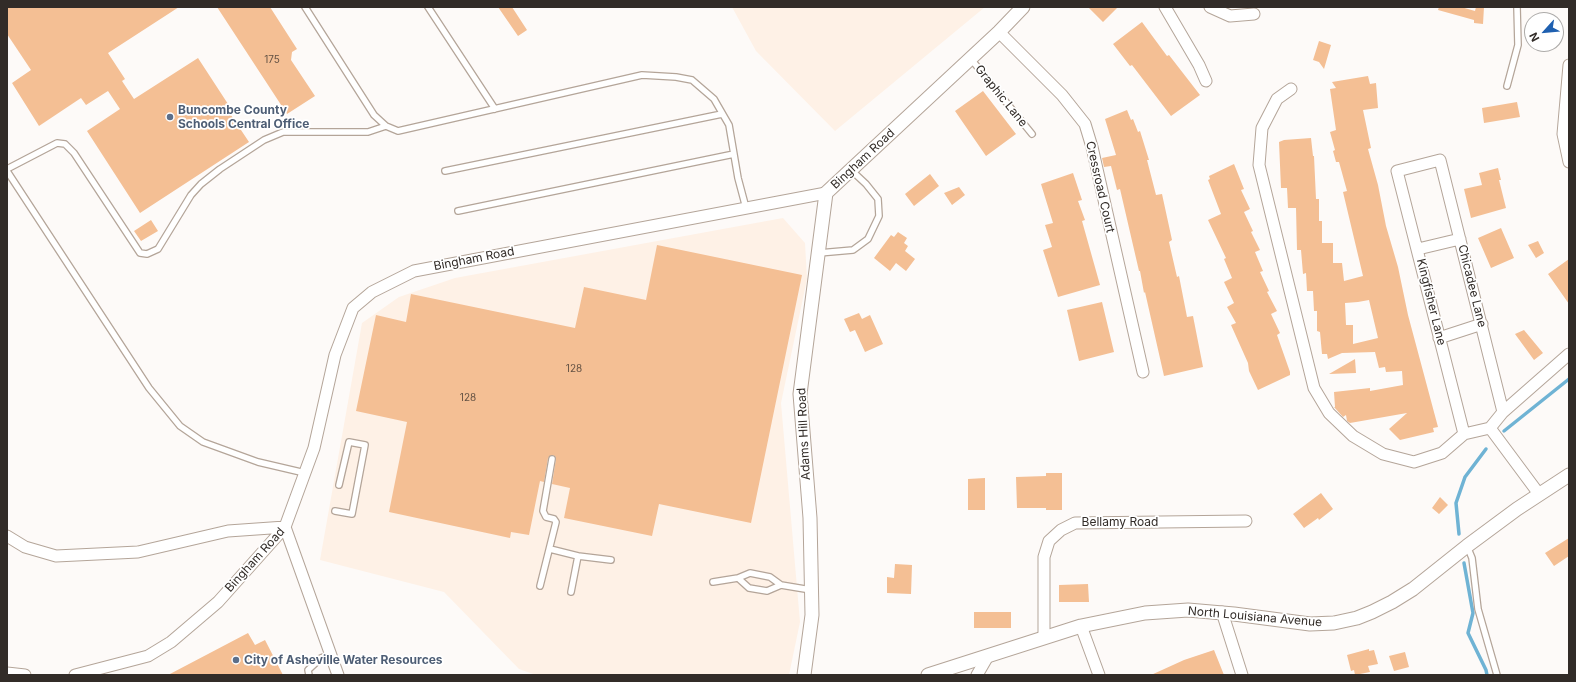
<!DOCTYPE html>
<html>
<head>
<meta charset="utf-8">
<style>
  body { margin:0 }
  #map { position:relative; width:1576px; height:682px; overflow:hidden; background:#fdfaf8; font-family:Inter,sans-serif }
  canvas { display:block }
  .frame { position:absolute; inset:0; border:8px solid #322c28; pointer-events:none }
  .north { position:absolute; left:1524px; top:12px; width:40px; height:40px; box-sizing:border-box; background:#fff; border:1px solid #adaba9; border-radius:50%; rotate:243deg; font-size:11px; font-weight:700; line-height:16px; text-align:center; color:#322c28 }
  .north::after { content:''; display:block; margin:auto; width:14px; height:18px; background:#1f60b0; clip-path:polygon(50% 0,100% 100%,50% 72%,0 100%) }
</style>
</head>
<body>
<div id="map">
<canvas width="1576" height="682"></canvas>
<div class="frame"></div>
<div class="north">N</div>
</div>
<script>
const context = document.querySelector('canvas').getContext('2d');
context.lineJoin = 'round';
function paint(path, color) { context.fillStyle = color; context.fill(path, 'evenodd'); }
const shape = rows => new Path2D(rows.map(r => 'M' + r).join(''));
function stroke(path, color, width, dash) { context.strokeStyle = color; context.lineWidth = width; context.lineCap = dash ? 'butt' : 'round'; context.setLineDash(dash || []); context.stroke(path); }
function label(font, color, halo, rows, align = 'center') {
  context.font = font + ' Inter,sans-serif'; context.lineWidth = 3.5; context.setLineDash([]); context.textBaseline = 'middle'; context.strokeStyle = halo; context.fillStyle = color; for (const [text, x, y, turn = 0] of rows) {
    context.save(); context.translate(x, y); context.rotate((+turn || 0) * Math.PI / 180); context.textAlign = isNaN(turn) ? turn : align; if (halo) context.strokeText(text, 0, 0); context.fillText(text, 0, 0); context.restore();
  }
}
paint(shape([
  [732,7,985,7,835,131,756,51],
  [783,218,805,243,807,279,781,403,800,622,789,675,536,675,519,669,444,592,320,560,362,323,399,297,455,278]
]), '#fef1e6');
stroke(shape([
  [1504,431,1569,379],
  [1459,534,1456,503,1465,477,1486,449],
  [1464,563,1473,613,1468,633,1486,670,1487,675]
]), '#6fb3d4', 3.5);
paint(shape([
  [7,7,179,7,108,53,125,79,122,81,134,99,198,58,228,104,225,106,249,142,140,213,87,131,120,109,108,91,86,105,81,98,39,126,12,83,31,70,7,34],
  [217,7,270,7,297,49,292,52,291,60,315,96,287,114],
  [498,7,512,7,527,30,518,36],
  [1088,7,1118,7,1103,22],
  [1439,7,1461,7,1475,11,1476,7,1484,7,1483,24,1474,23,1474,20,1438,10],
  [1142,22,1167,56,1169,55,1200,95,1171,116,1132,65,1130,66,1113,44],
  [1319,41,1331,45,1324,69,1319,62,1313,60],
  [1368,76,1370,84,1376,83,1378,108,1363,110,1371,148,1368,149,1378,185,1386,226,1398,267,1408,315,1438,427,1433,428,1434,432,1400,440,1389,429,1407,413,1350,423,1347,421,1346,415,1343,417,1334,407,1335,407,1334,392,1370,388,1370,391,1403,385,1402,371,1386,372,1385,367,1379,368,1375,352,1342,353,1328,359,1327,354,1322,354,1320,332,1317,331,1317,311,1314,311,1313,291,1307,291,1306,273,1303,274,1301,250,1297,250,1296,208,1288,208,1287,188,1281,188,1279,142,1284,140,1311,138,1313,156,1314,156,1316,199,1319,199,1319,221,1322,221,1322,243,1333,243,1333,263,1342,263,1344,281,1363,276,1343,192,1347,191,1339,162,1336,162,1333,151,1335,150,1330,132,1336,130,1330,89,1336,88,1332,82],
  [1369,300,1378,338,1353,344,1353,325,1346,325,1345,303,1358,302],
  [983,91,1016,134,986,156,955,111],
  [1517,102,1520,117,1484,123,1482,108],
  [1127,110,1131,120,1133,119,1138,132,1140,131,1149,160,1147,160,1156,195,1162,194,1172,240,1169,242,1177,277,1179,276,1187,317,1193,316,1203,367,1164,376,1145,292,1144,293,1140,271,1139,271,1120,189,1117,190,1111,166,1104,167,1102,158,1116,155,1105,119],
  [1234,164,1244,189,1241,190,1250,209,1244,212,1253,231,1251,232,1260,250,1255,252,1263,271,1260,272,1269,291,1267,292,1277,311,1271,314,1280,333,1277,335,1290,372,1290,375,1258,390,1249,371,1248,363,1231,325,1236,323,1227,307,1234,303,1224,282,1232,278,1224,259,1226,258,1208,220,1221,214,1208,180,1210,179,1209,176],
  [1498,168,1501,180,1499,180,1506,208,1471,218,1464,189,1482,185,1479,173],
  [1073,173,1082,200,1078,201,1085,220,1082,221,1100,285,1058,297,1043,250,1052,247,1045,225,1053,223,1041,184],
  [930,174,939,186,914,206,905,194],
  [959,187,965,195,952,205,944,193],
  [151,220,158,231,141,241,134,231],
  [1501,228,1514,258,1491,268,1478,238],
  [898,232,907,238,904,243,908,246,905,251,915,259,906,271,896,263,890,271,874,258,891,235,894,237],
  [1538,241,1544,253,1536,258,1528,245],
  [657,245,802,275,751,523,659,504,652,536,564,518,570,488,552,484,556,459,555,456,552,455,548,458,544,482,540,481,529,535,511,532,510,538,389,512,407,422,356,411,376,315,406,322,411,294,575,328,584,287,646,300],
  [1569,259,1569,304,1548,274],
  [1102,302,1114,352,1079,361,1067,310],
  [859,313,862,319,870,315,883,344,865,352,855,330,850,332,844,319],
  [1524,330,1543,353,1534,360,1515,334],
  [1355,359,1356,373,1329,374],
  [1046,473,1062,473,1062,510,1046,510,1046,508,1017,508,1016,477,1046,476],
  [985,478,985,510,968,510,968,479],
  [1321,493,1333,509,1319,520,1318,518,1304,528,1293,514],
  [1440,497,1448,505,1439,514,1432,508],
  [1569,538,1569,556,1554,566,1545,553],
  [895,564,912,565,911,594,887,593,887,577,894,578],
  [1088,584,1089,602,1059,602,1059,585],
  [974,612,1011,612,1011,628,974,628],
  [248,633,255,645,265,640,283,675,168,675],
  [1369,649,1369,651,1374,650,1378,664,1368,666,1370,672,1355,675,1354,670,1351,671,1347,655],
  [1214,650,1224,675,1151,675,1184,660],
  [1405,652,1409,667,1394,671,1389,656]
]), '#f4bf94');
const service = shape([
  [305,7,374,115,386,126,398,131,642,75,676,77,692,80,714,99,729,125,738,178,746,208],
  [428,7,495,109],
  [971,59,1032,134],
  [1507,86,1518,45,1517,7],
  [7,169,57,143,65,144,74,153,140,253,147,254,158,249,191,195,201,184,220,169,264,140,283,132,368,132,386,126],
  [7,171,149,388,180,426,203,442,258,462,305,473],
  [445,171,722,114],
  [458,211,734,154],
  [819,253,853,250,868,239,879,216,878,199,866,184,851,170],
  [335,511,352,514,365,445,349,442,339,485],
  [1467,546,1472,558,1478,609,1497,675],
  [550,549,578,556],
  [713,582,738,578],
  [781,585,767,591,749,588,738,578,750,573,770,577,781,585,811,590],
  [540,586,556,522,554,519,546,517,543,511,552,459],
  [571,592,578,556,611,560],
  [309,675,308,670,321,658,331,654]
]);
const minor = shape([
  [1165,7,1199,65,1206,81],
  [1210,7,1230,16,1254,14],
  [999,32,1062,95,1085,124,1092,147,1143,372],
  [1569,65,1563,134,1569,162],
  [1291,89,1277,99,1262,128,1259,165,1314,388,1329,413,1353,436,1383,454,1414,462,1442,453,1464,434,1490,428,1503,412,1569,354],
  [1418,249,1460,239],
  [1439,338,1482,324],
  [1490,428,1539,494],
  [1464,434,1397,171,1440,160,1503,412],
  [285,527,338,675],
  [7,536,25,547,56,556,138,552,228,531,285,527],
  [1222,612,1242,675],
  [1081,626,1099,675],
  [1044,638,1044,557,1049,541,1061,530,1075,523,1246,521],
  [7,673,25,675],
  [75,675,148,656,171,642,218,602,285,527,314,448,335,355,353,308,372,292,414,271,826,193],
  [977,675,988,656]
]);
const tertiary = shape([
  [804,675,812,615,810,518,800,394,826,193,999,32,1023,7],
  [928,675,1081,626,1145,613,1188,610,1234,614,1310,624,1334,623,1357,618,1372,612,1392,602,1413,589,1467,546,1517,509,1569,475]
]);
stroke(service, '#b4a599', 8);
stroke(minor, '#b4a599', 13);
stroke(tertiary, '#b4a599', 15);
stroke(service, '#fff', 5.5);
stroke(minor, '#fff', 11);
stroke(tertiary, '#fff', 13);
for (const [x, y, r, color] of [
  [170,117,4,"#5c6f8a"],
  [236,660,4,"#5c6f8a"]
]) { const dot = new Path2D(); dot.arc(x, y, r, 0, 2 * Math.PI); context.fillStyle = color; context.fill(dot); stroke(dot, '#fff', 1.5); }
label('10px', '#625143', null, [
  ["175",272,60],
  ["128",574,369],
  ["128",468,398]
]);
label('12px', '#322c28', '#fff', [
  ["Graphic Lane",1001,96,51],
  ["Bingham Road",863,159,-43],
  ["Cressroad Court",1100,187,77],
  ["Bingham Road",474,259,-11],
  ["Chicadee Lane",1472,286,76],
  ["Kingfisher Lane",1431,302,76],
  ["Adams Hill Road",804,434,-93],
  ["Bellamy Road",1120,522],
  ["Bingham Road",255,560,-48],
  ["North Louisiana Avenue",1255,617,5]
]);
label('bold 12px', '#4e5e75', '#fff', [
  ["Buncombe County",178,110],
  ["Schools Central Office",178,124],
  ["City of Asheville Water Resources",244,660]
], 'left');
</script>
</body>
</html>
